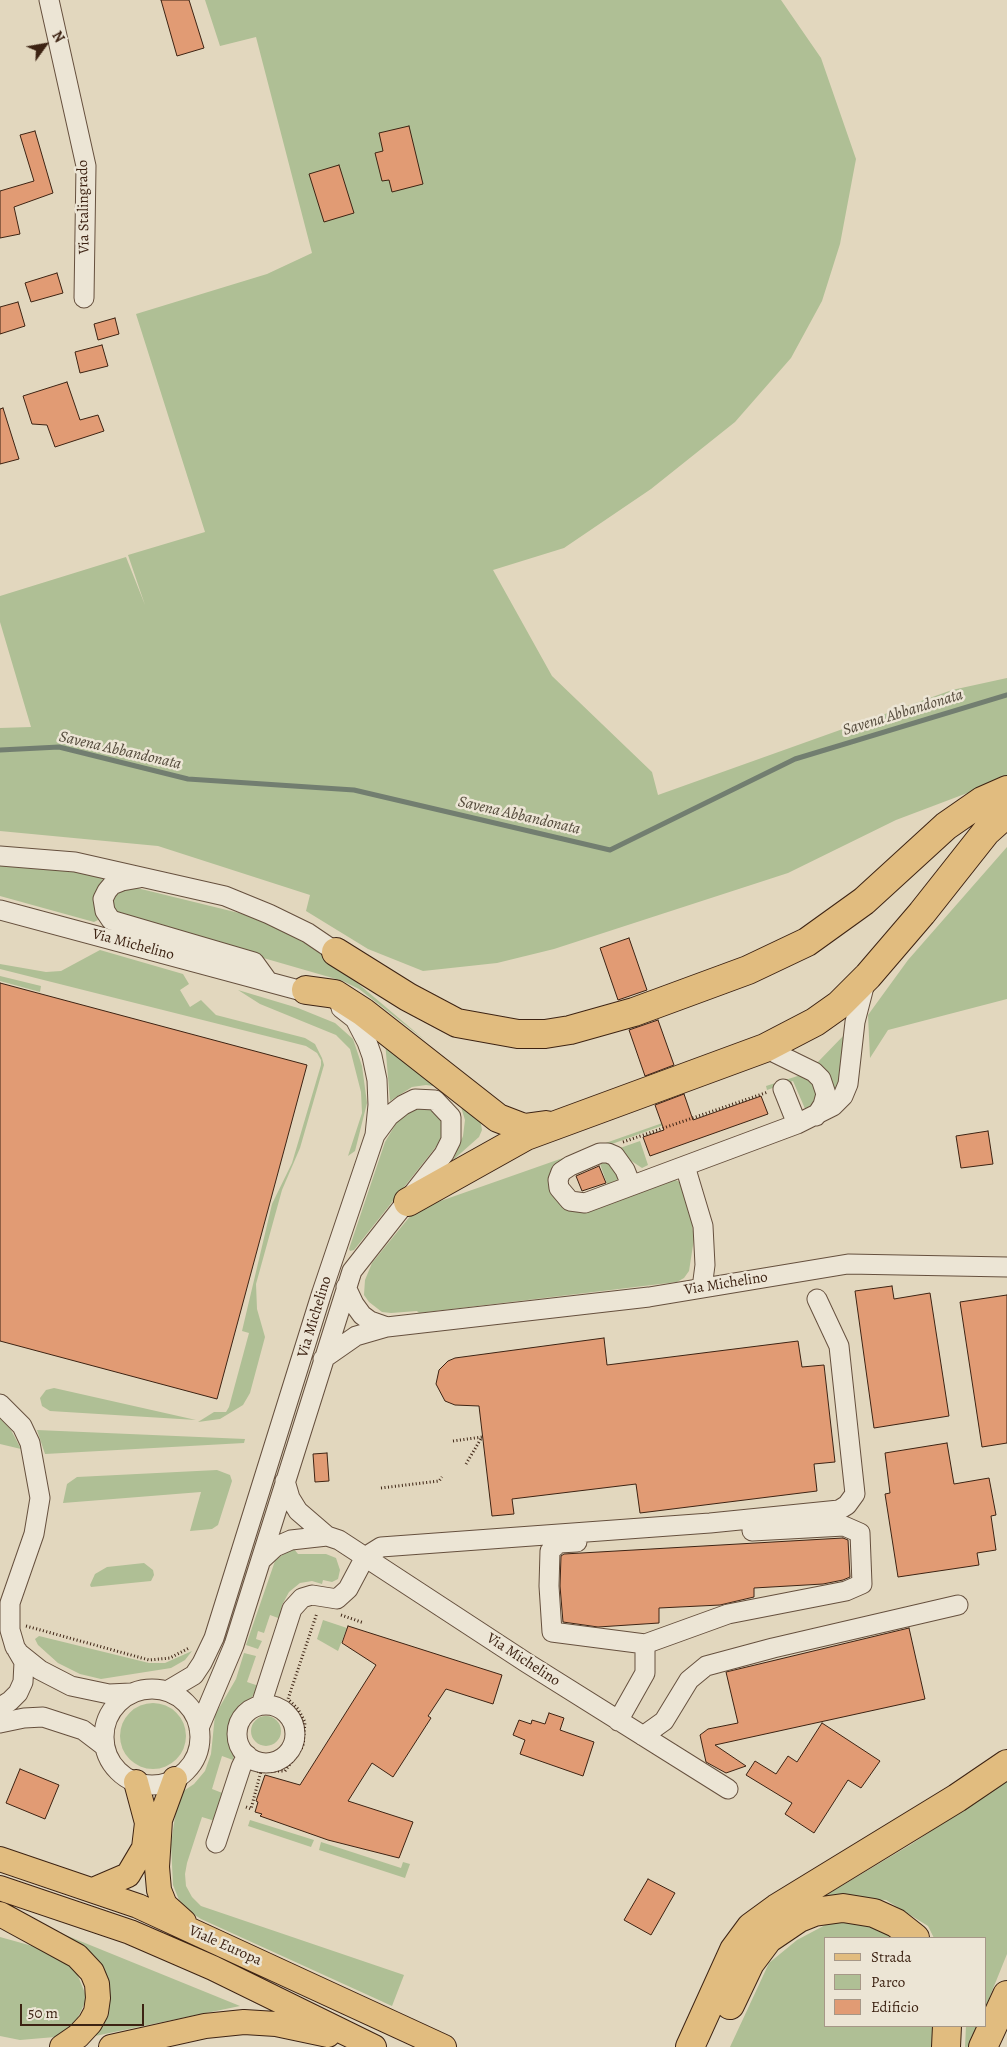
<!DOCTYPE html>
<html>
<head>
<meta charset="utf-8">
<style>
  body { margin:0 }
  #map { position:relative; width:1007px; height:2047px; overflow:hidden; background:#e2d7be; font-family:Alegreya,serif }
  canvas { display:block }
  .legend { position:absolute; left:824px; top:1937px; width:162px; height:90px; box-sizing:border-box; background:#ece5d5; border:1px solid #a69787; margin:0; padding:6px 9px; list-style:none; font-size:15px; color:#3d2313 }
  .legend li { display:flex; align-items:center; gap:10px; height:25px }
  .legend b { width:25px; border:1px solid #a69787 }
  .north { position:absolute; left:20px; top:20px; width:50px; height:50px; -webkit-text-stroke:4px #ece5d5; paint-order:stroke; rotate:58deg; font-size:14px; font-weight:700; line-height:20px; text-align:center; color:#3d2313 }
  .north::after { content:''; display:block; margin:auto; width:18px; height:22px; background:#3d2313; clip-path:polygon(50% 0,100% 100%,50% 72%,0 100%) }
  .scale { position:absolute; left:20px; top:2004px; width:124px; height:22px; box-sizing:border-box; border:2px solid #3d2313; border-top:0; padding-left:6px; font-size:15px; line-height:18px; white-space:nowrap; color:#3d2313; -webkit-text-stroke:4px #ece5d5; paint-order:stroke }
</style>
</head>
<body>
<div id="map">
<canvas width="1007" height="2047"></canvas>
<ul class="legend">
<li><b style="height:6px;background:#e1bc7f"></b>Strada</li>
<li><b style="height:14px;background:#afbf95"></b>Parco</li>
<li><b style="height:14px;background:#e19b74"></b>Edificio</li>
</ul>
<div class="north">N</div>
<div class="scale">50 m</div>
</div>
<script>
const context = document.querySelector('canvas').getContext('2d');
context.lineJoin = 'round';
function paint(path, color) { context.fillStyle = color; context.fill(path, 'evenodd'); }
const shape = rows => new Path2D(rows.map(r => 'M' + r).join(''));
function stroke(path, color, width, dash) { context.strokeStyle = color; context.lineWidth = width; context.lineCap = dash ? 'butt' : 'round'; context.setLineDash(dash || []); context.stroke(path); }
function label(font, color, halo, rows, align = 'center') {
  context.font = font + ' Alegreya,serif'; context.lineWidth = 5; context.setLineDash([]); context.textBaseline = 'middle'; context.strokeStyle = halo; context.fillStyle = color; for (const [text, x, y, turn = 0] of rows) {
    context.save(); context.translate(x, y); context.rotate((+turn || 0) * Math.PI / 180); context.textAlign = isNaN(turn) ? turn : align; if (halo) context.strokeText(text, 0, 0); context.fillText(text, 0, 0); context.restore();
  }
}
paint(shape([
  [205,0,781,0,821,58,856,159,840,244,822,301,791,358,735,422,651,489,564,548,493,570,552,676,652,772,658,795,952,690,1007,678,1007,778,896,820,788,873,554,949,497,963,423,971,368,949,306,911,310,895,158,846,0,831,0,728,31,727,0,622,0,596,126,557,145,605,128,555,205,532,136,314,267,274,312,253,256,37,220,46],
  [1007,847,1007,999,888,1030,870,1058,868,1015,908,960],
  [0,864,48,866,104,877,98,889,95,906,98,920,94,922,0,896],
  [137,888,239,913,261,920,307,944,323,954,426,1041,359,989,343,981,118,916,113,906,115,894,120,889],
  [100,950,183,974,189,984,180,990,190,1007,201,1000,216,1015,305,1038,315,1044,322,1058,324,1065,300,1148,282,1190,256,1284,257,1309,265,1337,250,1393,243,1405,220,1419,198,1422,214,1412,226,1412,229,1407,249,1333,242,1331,272,1204,292,1163,321,1065,321,1060,317,1053,306,1046,0,969,0,964,46,972,61,971],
  [0,976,41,986,40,992,0,981],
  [238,990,298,1008,335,1023,353,1039,362,1066,367,1103,355,1151,348,1156,362,1113,361,1092,350,1049,336,1035,260,1004],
  [847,1032,844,1063,837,1094,815,1065],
  [385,1041,456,1095,480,1118,482,1130,479,1137,453,1160,463,1136,465,1120,461,1107,453,1095,440,1087,426,1085,412,1087,390,1101],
  [804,1074,817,1081,817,1105,806,1111,793,1081,767,1090,766,1086],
  [429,1105,443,1117,444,1134,439,1143,354,1250,350,1251,349,1249,385,1142,397,1122,406,1111],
  [671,1120,672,1122,571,1159,558,1198,673,1179,678,1181,683,1185,689,1201,694,1239,689,1271,684,1278,677,1282,419,1313,417,1311,391,1313,382,1312,369,1302,364,1295,365,1280,372,1263,411,1215,432,1204],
  [640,1141,648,1165,642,1168,630,1160,620,1148],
  [607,1159,619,1173,617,1182,608,1187,599,1161],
  [54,1388,196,1420,50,1411,42,1406,40,1398,46,1390],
  [0,1418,11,1430,21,1449,0,1444],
  [37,1430,245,1439,244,1443,45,1454],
  [217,1470,230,1475,232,1481,218,1525,212,1529,190,1531,201,1492,63,1503,67,1484,77,1477],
  [294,1549,298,1554,326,1554,336,1558,340,1570,338,1579,332,1582,323,1580,322,1584,312,1581,300,1583,289,1592,282,1605,281,1619,270,1615,264,1633,258,1631,256,1639,262,1641,258,1649,246,1645,275,1561,286,1552],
  [144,1563,153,1570,154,1575,151,1581,91,1587,90,1585,95,1574,107,1567],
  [323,1620,347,1628,338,1651,317,1639],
  [39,1636,149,1663,165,1663,192,1651,185,1660,171,1668,101,1679,80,1674,58,1663,38,1645,35,1639],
  [244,1653,256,1656,247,1682,259,1686,252,1697,239,1705,229,1723,227,1736,234,1756,233,1760,222,1756,212,1789,225,1794,215,1821,202,1817,187,1863,185,1874,186,1886,192,1897,201,1906,404,1975,392,2006,201,1919,190,1912,179,1900,173,1885,171,1844,177,1803,182,1792,194,1784,205,1771,211,1754,215,1715,236,1679],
  '120 1736a33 33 0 1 1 66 0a33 33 0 1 1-66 0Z',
  '251 1731a15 15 0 1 1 30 0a15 15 0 1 1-30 0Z',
  [1007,1781,1007,1954,986,2006,986,1938,934,1938,928,1926,886,1900,823,1897,910,1845],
  [250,1820,314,1840,311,1847,248,1826],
  [321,1842,401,1868,403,1862,410,1864,405,1878,319,1850],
  [851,1920,882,1929,899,1938,826,1938,826,2026,937,2026,937,2047,730,2047,769,1963,797,1940,829,1923],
  [53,1930,240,2006,95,2036,104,2020,110,1990,89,1952],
  [0,1937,36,1947,74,1966,87,1998,74,2026,55,2037,20,2040,0,2036],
  [966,2026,978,2026,969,2047,965,2047]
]), '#afbf95');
stroke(shape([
  [0,750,59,747,188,779,354,790,610,850,795,759,1007,695]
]), '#727e70', 5);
const building = shape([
  [161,0,189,0,204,48,177,56,161,0],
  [409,126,423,184,392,192,389,180,382,181,375,153,383,151,379,133,409,126],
  [35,131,53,193,14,207,20,234,0,238,0,191,34,181,20,135,35,131],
  [339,165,354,213,324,222,309,174,339,165],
  [57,273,63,293,31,302,25,283,57,273],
  [18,302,25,326,0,334,0,307,18,302],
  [115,318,119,334,98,340,94,324,115,318],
  [102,345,108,366,80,373,75,352,102,345],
  [67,382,80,420,98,415,104,431,55,447,47,425,32,424,23,396,67,382],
  [3,408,19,459,0,464,0,409,3,408],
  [629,938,647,990,618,1000,600,948,629,938],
  [0,983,307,1065,217,1399,0,1341,0,983],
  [658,1020,674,1065,645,1076,629,1030,658,1020],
  [684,1094,693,1120,761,1096,768,1114,650,1156,643,1137,664,1130,655,1105,684,1094],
  [988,1131,993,1164,961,1168,956,1136,988,1131],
  [599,1166,606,1183,582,1191,576,1176,599,1166],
  [892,1286,894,1299,930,1293,949,1416,874,1428,855,1291,892,1286],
  [1007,1295,1007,1443,982,1447,960,1302,1007,1295],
  [604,1338,607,1365,798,1341,802,1367,824,1365,835,1462,814,1464,817,1491,640,1513,636,1484,512,1499,514,1514,492,1516,479,1406,455,1405,445,1401,436,1384,439,1370,448,1361,455,1358,604,1338],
  [947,1443,954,1484,989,1478,996,1515,991,1516,996,1550,977,1553,979,1565,898,1577,885,1494,890,1493,885,1453,947,1443],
  [327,1453,329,1481,315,1482,313,1454,327,1453],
  [843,1538,848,1540,850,1577,843,1580,823,1584,754,1588,754,1597,720,1605,659,1608,659,1623,598,1627,563,1622,560,1586,561,1556,564,1554,843,1538],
  [348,1626,502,1675,493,1704,446,1689,428,1716,431,1718,393,1777,372,1763,348,1801,413,1822,399,1858,328,1840,260,1816,262,1814,255,1812,258,1802,256,1801,265,1775,300,1785,376,1665,342,1643,348,1626],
  [909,1628,925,1699,715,1745,746,1766,726,1773,706,1762,700,1735,708,1729,738,1723,726,1672,909,1628],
  [549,1713,564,1718,560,1730,594,1742,583,1776,520,1754,525,1740,513,1735,519,1720,531,1724,532,1720,545,1724,549,1713],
  [822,1723,880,1761,861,1788,848,1780,814,1833,785,1814,792,1803,746,1775,755,1761,776,1774,788,1756,797,1762,822,1723],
  [20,1769,59,1785,45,1819,6,1803,20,1769],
  [648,1879,675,1893,651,1935,624,1920,648,1879]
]);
paint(building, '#e19b74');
stroke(building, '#3d2313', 1);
const minor = shape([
  [49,0,86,166,84,298],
  [0,856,75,862,225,896,269,914,308,933,336,952],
  [139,878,122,881,112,885,107,891,103,899,105,911,111,920,254,962,267,980],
  [0,910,317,995],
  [765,1048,814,1072,821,1079,826,1094,823,1105,816,1116],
  [783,1089,797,1124],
  [685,1166,703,1226,705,1265,702,1288],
  [631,1185,625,1170,615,1156,608,1153,600,1153,570,1166,561,1172,558,1180,559,1188,570,1201,585,1203,797,1124,833,1106,843,1096,848,1084,855,1022,865,983],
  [346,1287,354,1304,362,1315,370,1321,387,1327],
  [323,1359,356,1336,387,1327,649,1297,848,1264,1007,1267],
  [0,1404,22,1426,30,1443,40,1498,34,1534,10,1603,10,1630,15,1647],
  [285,1481,290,1498,298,1511,327,1536],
  [577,1542,559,1543,550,1551,549,1586,552,1632,645,1644],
  [261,1560,275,1547,291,1540,327,1536,339,1540,527,1663,728,1789],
  [20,1654,40,1670,71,1686,109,1694,131,1693],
  '104 1737a48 48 0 1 1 96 0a48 48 0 1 1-96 0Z',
  [167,1691,194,1675,202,1663,214,1638,322,1292,375,1135,378,1105,377,1080,372,1056,367,1042,355,1019,341,1008],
  [261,1705,292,1609,302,1598,312,1595,337,1599,348,1589,365,1557,381,1547,710,1523,839,1510,847,1505,855,1494,839,1346,817,1299],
  '237 1734a29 29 0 1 1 58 0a29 29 0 1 1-58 0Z',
  [0,1707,10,1701,18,1693,23,1682,24,1662,17,1650],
  [618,1721,645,1673,645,1644,728,1614,846,1591,862,1584,860,1533,844,1526,752,1531],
  [0,1723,24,1718,43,1717,83,1730,104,1746],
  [199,1728,234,1645,352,1271,444,1154,451,1140,451,1117,435,1100,415,1099,403,1105,389,1116,375,1135],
  [643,1736,664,1721,689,1680,706,1666,773,1648,958,1605],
  [216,1843,241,1767,247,1755]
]);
const major = shape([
  [175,1779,160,1820,157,1867,159,1890,165,1905,184,1922],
  [0,1859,138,1906,444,2047],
  [0,1888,130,1932,213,1968,374,2047],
  [93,1890,128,1875,144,1848,147,1823,136,1782],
  [0,1914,77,1956,92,1972,97,1984,98,1998,96,2012,90,2023,78,2036,62,2047],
  [111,2047,205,2026,244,2022,276,2024,328,2035]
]);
const highway = shape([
  [336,952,408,997,457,1023,518,1034,545,1034,570,1030,634,1012,748,970,807,942,864,901,946,826,982,801,1007,790],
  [306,990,335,994,363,1012,498,1118,524,1128,546,1125],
  [408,1202,526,1136,765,1048,815,1022,839,1005,868,976,922,913,986,832,1007,813],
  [730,2005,750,1963,768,1939,799,1918,814,1912,843,1908,874,1913,896,1923,915,1938],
  [690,2047,734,1950,751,1927,777,1908,957,1798,1007,1764],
  [946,2047,947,2026],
  [983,2047,1007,1995]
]);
stroke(minor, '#66503e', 21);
stroke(major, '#3d2313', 26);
stroke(highway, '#3d2313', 30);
stroke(shape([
  [623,1142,768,1092],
  [453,1441,482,1437],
  [466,1464,482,1437],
  [381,1488,439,1481,442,1477],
  [341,1615,364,1623],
  [26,1626,149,1660,170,1658,189,1648],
  [292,1745,302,1748],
  [257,1771,285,1771,303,1746,305,1722,298,1709,288,1699,317,1613],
  [246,1807,251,1809,261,1771]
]), '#3d2313', 3, [1, 2.5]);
stroke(minor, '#ece5d5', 19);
stroke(major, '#e1bc7f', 24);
stroke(highway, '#e1bc7f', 28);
label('15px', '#3d2313', '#ece5d5', [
  ["Via Stalingrado",84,207,-91],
  ["Via Michelino",133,945,15],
  ["Via Michelino",726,1284,-9],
  ["Via Michelino",315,1317,-73],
  ["Via Michelino",523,1660,33],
  ["Viale Europa",225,1946,24]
]);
label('italic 16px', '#53493a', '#ece5d5', [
  ["Savena Abbandonata",903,713,-17],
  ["Savena Abbandonata",120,751,13],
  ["Savena Abbandonata",519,816,13]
]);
</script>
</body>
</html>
